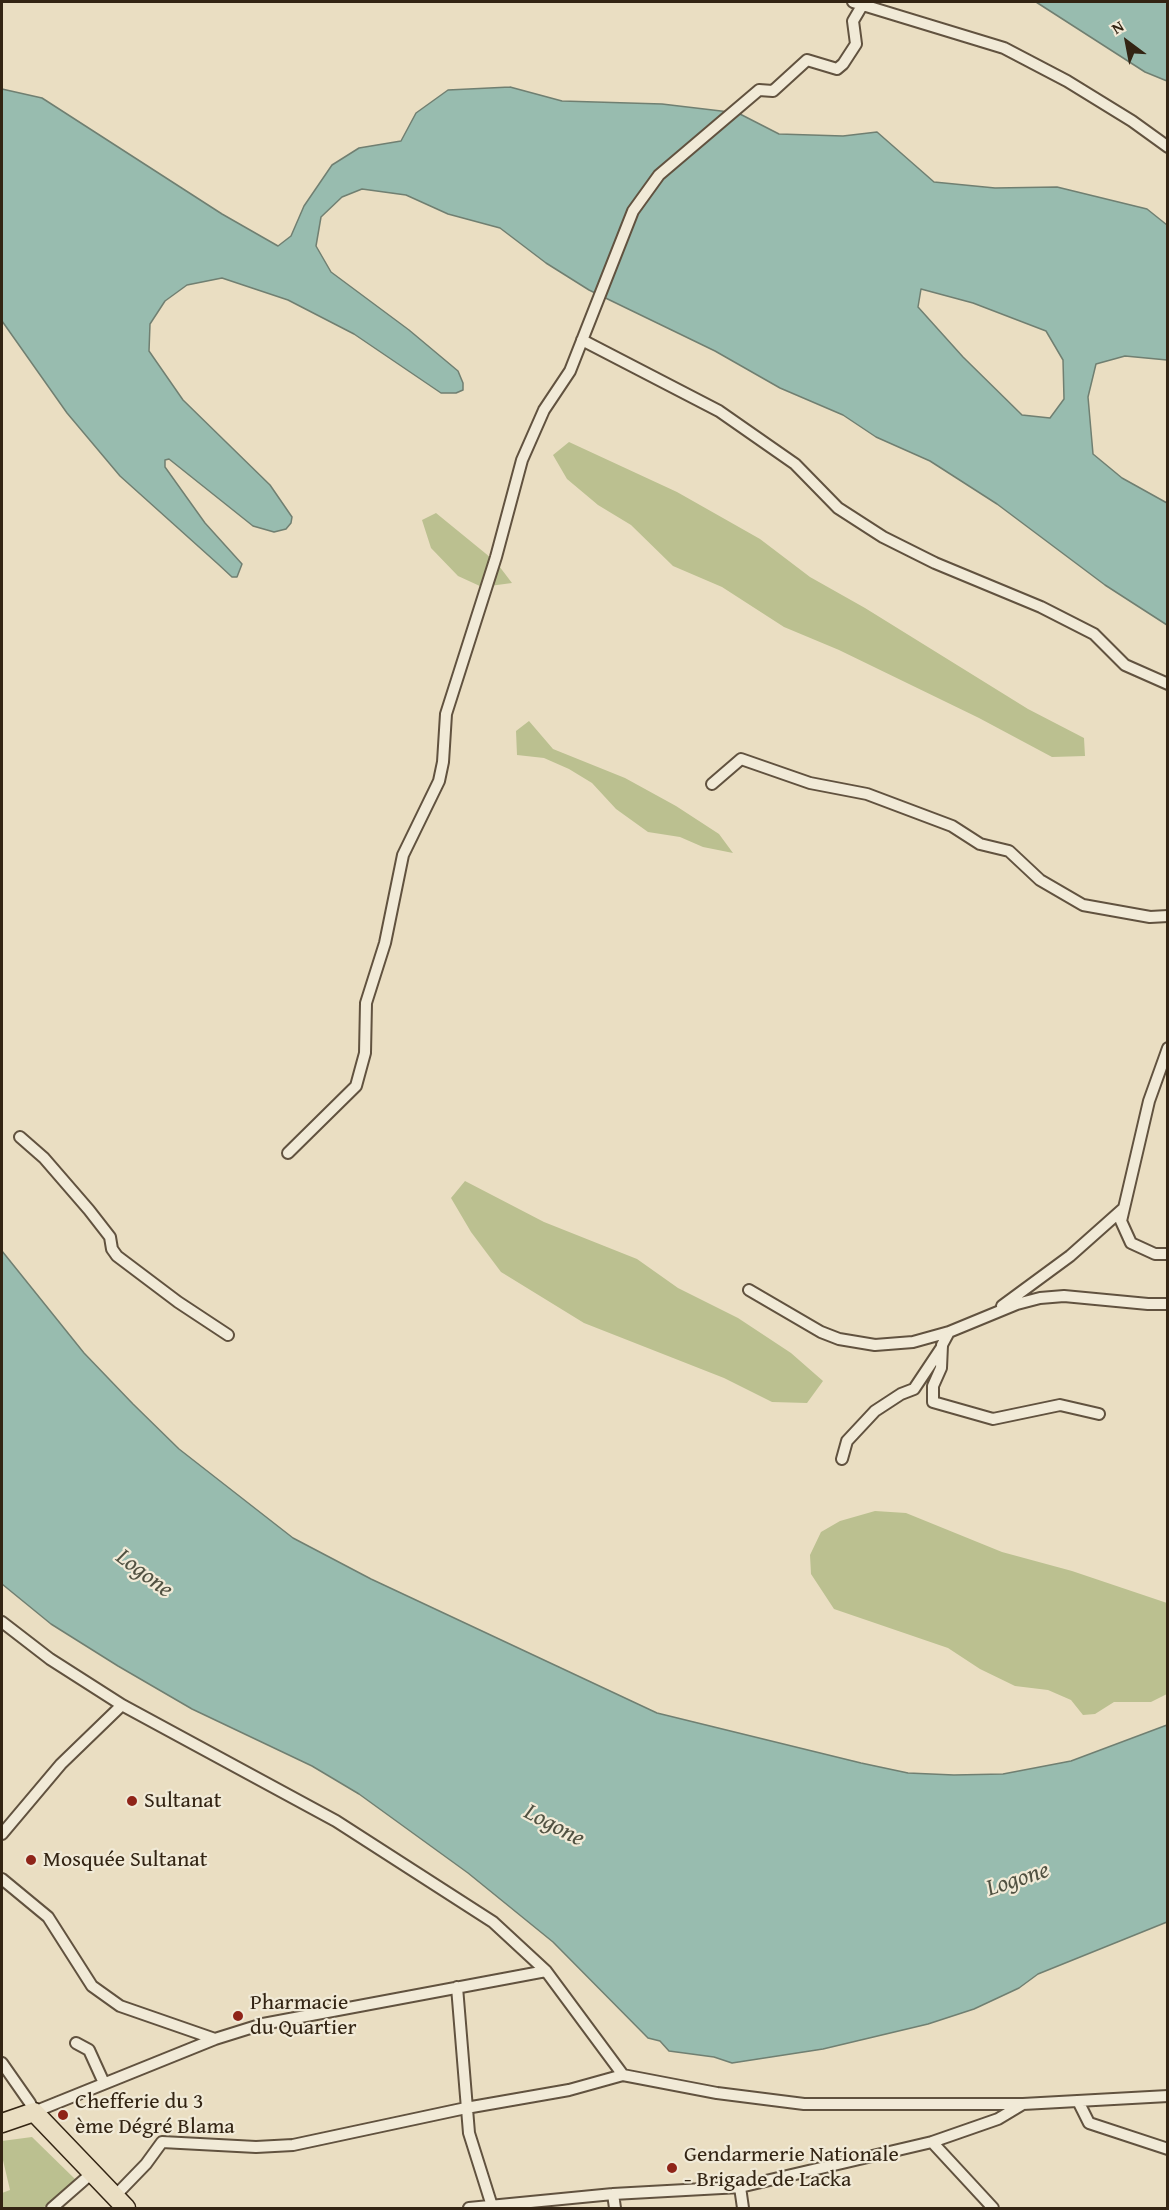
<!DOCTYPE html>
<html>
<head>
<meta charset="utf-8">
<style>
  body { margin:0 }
  #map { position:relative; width:1169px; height:2210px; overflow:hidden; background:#eadec2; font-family:"Gentium Book Plus",serif }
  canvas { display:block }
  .frame { position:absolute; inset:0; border:3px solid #332413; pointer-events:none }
  .north { position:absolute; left:1097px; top:12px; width:60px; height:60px; -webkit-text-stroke:4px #f1ead7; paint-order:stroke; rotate:328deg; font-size:16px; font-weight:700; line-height:24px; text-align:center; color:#332413 }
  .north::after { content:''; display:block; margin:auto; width:21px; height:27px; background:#332413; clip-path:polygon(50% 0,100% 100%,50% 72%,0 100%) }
</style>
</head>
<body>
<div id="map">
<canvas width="1169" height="2210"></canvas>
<div class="frame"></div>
<div class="north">N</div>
</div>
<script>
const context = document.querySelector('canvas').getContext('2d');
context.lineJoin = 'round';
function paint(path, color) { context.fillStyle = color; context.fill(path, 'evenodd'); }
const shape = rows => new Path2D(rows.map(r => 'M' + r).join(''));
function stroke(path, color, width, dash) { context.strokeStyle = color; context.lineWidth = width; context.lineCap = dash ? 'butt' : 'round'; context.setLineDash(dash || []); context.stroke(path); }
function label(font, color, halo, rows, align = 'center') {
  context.font = font + ' "Gentium Book Plus",serif'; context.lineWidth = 4.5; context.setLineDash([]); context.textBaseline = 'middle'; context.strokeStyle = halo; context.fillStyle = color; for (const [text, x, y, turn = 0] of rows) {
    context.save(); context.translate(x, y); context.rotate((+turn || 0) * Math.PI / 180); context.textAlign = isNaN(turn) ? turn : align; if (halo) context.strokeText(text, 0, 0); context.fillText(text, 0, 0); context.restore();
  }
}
paint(shape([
  [569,442,677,492,760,539,810,577,865,608,1028,709,1084,738,1085,756,1052,757,979,718,839,650,784,627,722,587,673,566,631,525,598,505,567,479,553,455],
  [436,513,496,562,512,583,482,587,458,576,431,548,422,520],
  [529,721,553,749,625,778,676,806,719,834,733,853,703,847,680,837,648,832,616,809,592,783,569,769,544,758,517,755,516,731],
  [465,1181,544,1222,637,1259,678,1288,738,1318,791,1353,823,1381,807,1403,772,1402,724,1378,584,1323,501,1272,471,1232,451,1198],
  [875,1511,906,1513,1002,1552,1072,1571,1167,1603,1167,1694,1151,1702,1114,1702,1095,1714,1083,1715,1071,1700,1048,1690,1015,1686,980,1669,948,1648,834,1609,811,1574,810,1555,821,1532,840,1521],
  [32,2137,76,2180,43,2208,2,2208,2,2193,10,2190,2,2156,2,2141]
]), '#bbc090');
const water = shape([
  [1036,2,1167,2,1167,81,1145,72,1036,2],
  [510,87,562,101,662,104,738,113,779,134,843,136,877,132,934,182,995,188,1057,187,1147,209,1167,225,1167,360,1125,356,1096,364,1088,397,1093,454,1122,478,1167,503,1167,625,1105,585,997,504,930,461,876,437,843,415,780,388,715,351,589,290,546,263,500,228,448,214,406,195,362,189,342,197,321,217,316,246,331,272,409,330,458,371,463,383,463,390,456,393,441,393,354,334,288,300,222,278,187,285,165,301,150,324,149,351,183,400,270,485,292,517,291,523,286,529,274,532,253,526,169,459,165,460,165,467,205,523,242,564,237,577,232,577,218,564,120,476,67,413,2,321,2,89,42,98,222,214,278,246,291,236,304,206,332,165,359,148,401,141,416,113,448,90,510,87],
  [921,289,973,303,1046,331,1063,360,1064,399,1050,418,1022,415,963,357,918,307,921,289],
  [2,1251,84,1353,133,1404,179,1449,293,1538,371,1579,657,1713,861,1763,908,1773,954,1775,1003,1774,1071,1761,1167,1725,1167,1922,1038,1974,1019,1988,974,2009,928,2024,823,2049,732,2063,714,2057,669,2051,660,2041,648,2038,553,1942,468,1873,359,1794,312,1766,192,1709,118,1666,51,1624,2,1584,2,1251]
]);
paint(water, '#98bcaf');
stroke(water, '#707f71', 1.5);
const street = shape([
  [853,2,1004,48,1067,81,1132,121,1168,147],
  [582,340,719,411,795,464,838,508,883,537,935,563,1041,607,1094,634,1125,665,1168,684],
  [712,784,741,759,810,783,867,794,952,826,980,844,1009,851,1040,880,1083,905,1150,917,1168,916],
  [1168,1048,1149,1101,1121,1221,1131,1243,1155,1254,1168,1254],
  [20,1137,44,1158,89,1210,110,1237,112,1249,117,1256,178,1302,228,1335],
  [288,1153,356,1086,365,1053,366,1003,385,943,403,855,439,781,443,762,446,714,496,557,522,460,544,410,570,371,633,211,659,175,759,90,773,91,807,60,837,69,843,64,856,44,853,21,863,4],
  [749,1290,821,1332,839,1339,875,1345,913,1342,949,1332,1017,1304,1040,1298,1064,1296,1148,1304,1168,1304],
  [1002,1306,1070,1256,1124,1208],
  [949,1332,942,1345,941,1368,933,1386,933,1402,993,1419,1060,1405,1099,1414],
  [842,1459,847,1441,875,1411,901,1394,914,1389,942,1347],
  [2,1622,50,1659,122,1705,336,1821,493,1922,546,1971,623,2075,717,2093,804,2104,1023,2104,1168,2096],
  [2,1834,61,1764,122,1705],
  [2,1879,48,1917,92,1986,120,2006,215,2039],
  [457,1987,469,2133,492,2206],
  [76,2043,89,2050,104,2083],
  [2,2063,30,2103,34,2112,215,2039,263,2024,546,1971],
  [1078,2101,1089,2123,1168,2149],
  [932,2142,993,2208],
  [740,2187,743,2208],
  [613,2194,615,2208],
  [115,2196,146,2164,162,2142,256,2147,293,2145,466,2108,569,2090,623,2075],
  [52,2208,92,2173],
  [469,2208,613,2194,740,2187,932,2142,998,2119,1023,2104]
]);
const highway = shape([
  [2,2123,34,2112,126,2208]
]);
stroke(street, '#61523f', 14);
stroke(highway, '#332413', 21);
stroke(street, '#f1ead7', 10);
stroke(highway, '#eadec2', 18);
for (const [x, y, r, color] of [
  [132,1801,6,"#8f2418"],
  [31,1860,6,"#8f2418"],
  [238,2016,6,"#8f2418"],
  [63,2115,6,"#8f2418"],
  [672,2168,6,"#8f2418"]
]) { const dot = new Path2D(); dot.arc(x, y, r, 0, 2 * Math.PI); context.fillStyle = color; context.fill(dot); stroke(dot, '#f1ead7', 2); }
label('22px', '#332413', '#f1ead7', [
  ["Sultanat",144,1801],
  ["Mosquée Sultanat",43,1860],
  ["Pharmacie",250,2003],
  ["du Quartier",250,2028],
  ["Chefferie du 3",75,2102],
  ["ème Dégré Blama",75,2127],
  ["Gendarmerie Nationale",684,2155],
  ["- Brigade de Lacka",684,2180]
], 'left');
label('italic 24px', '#515242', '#f1ead7', [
  ["Logone",144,1574,37],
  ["Logone",554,1826,28],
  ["Logone",1018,1880,-18]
]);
</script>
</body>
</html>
